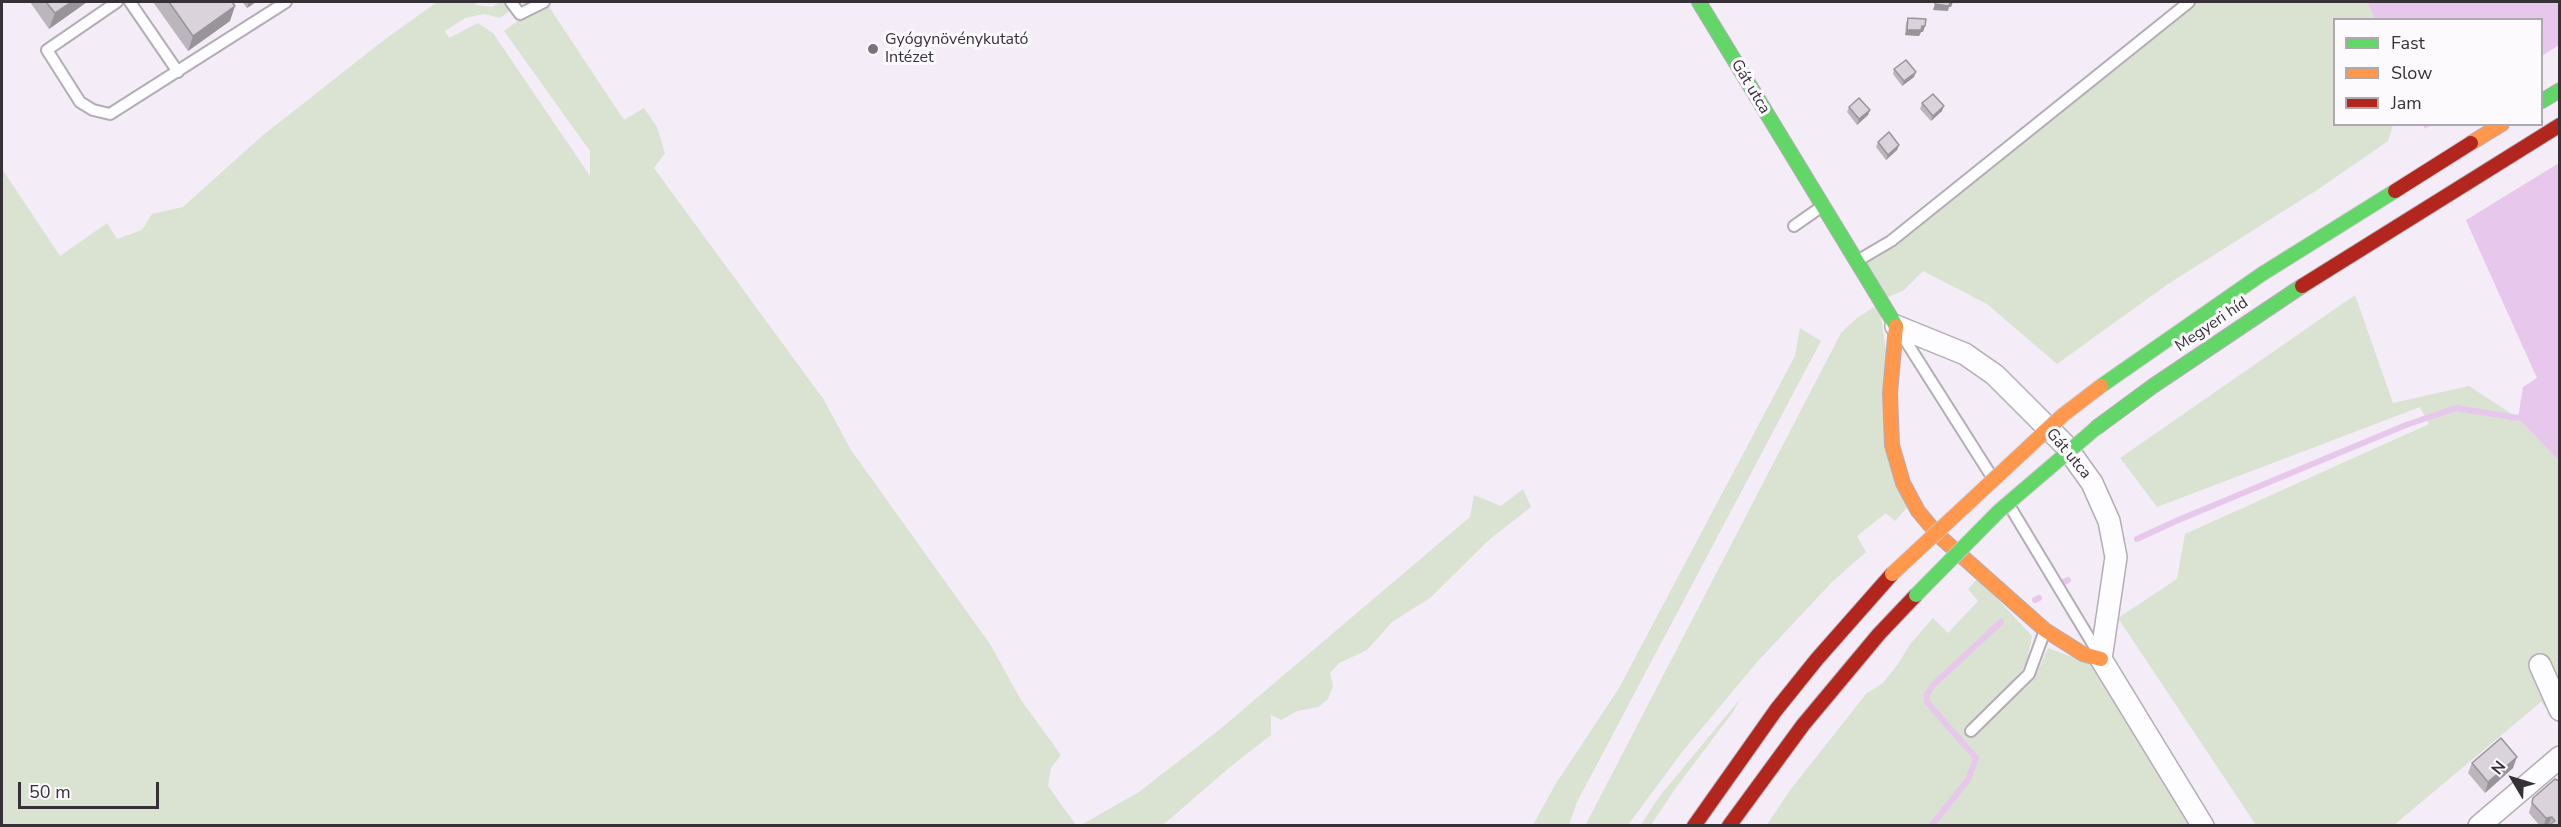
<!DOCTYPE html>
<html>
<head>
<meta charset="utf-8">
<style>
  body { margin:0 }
  #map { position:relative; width:2561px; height:827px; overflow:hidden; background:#f4ecf6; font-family:"Nunito Sans",sans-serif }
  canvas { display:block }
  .frame { position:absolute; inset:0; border:3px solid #363037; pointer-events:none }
  .legend { position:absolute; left:2333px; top:18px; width:210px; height:108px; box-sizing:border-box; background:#fdfafe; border:2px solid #ada9ae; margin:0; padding:8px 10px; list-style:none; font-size:18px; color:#363037 }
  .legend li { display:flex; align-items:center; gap:12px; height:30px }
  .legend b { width:30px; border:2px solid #ada9ae }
  .north { position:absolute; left:2483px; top:749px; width:60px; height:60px; -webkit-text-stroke:4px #fdfafe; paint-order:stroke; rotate:308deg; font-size:16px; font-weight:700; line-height:24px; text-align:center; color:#363037 }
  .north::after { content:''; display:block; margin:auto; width:21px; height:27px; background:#363037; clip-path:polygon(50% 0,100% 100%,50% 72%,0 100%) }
  .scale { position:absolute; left:18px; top:782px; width:141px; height:27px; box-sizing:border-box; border:3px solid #363037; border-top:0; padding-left:8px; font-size:18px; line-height:21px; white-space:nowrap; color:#363037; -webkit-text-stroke:4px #fdfafe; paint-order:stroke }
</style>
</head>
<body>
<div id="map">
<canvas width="2561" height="827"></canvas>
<div class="frame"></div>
<ul class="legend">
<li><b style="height:8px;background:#63d668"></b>Fast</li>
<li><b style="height:8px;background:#ff974d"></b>Slow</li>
<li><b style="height:8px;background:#b3261e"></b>Jam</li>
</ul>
<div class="north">N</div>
<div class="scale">50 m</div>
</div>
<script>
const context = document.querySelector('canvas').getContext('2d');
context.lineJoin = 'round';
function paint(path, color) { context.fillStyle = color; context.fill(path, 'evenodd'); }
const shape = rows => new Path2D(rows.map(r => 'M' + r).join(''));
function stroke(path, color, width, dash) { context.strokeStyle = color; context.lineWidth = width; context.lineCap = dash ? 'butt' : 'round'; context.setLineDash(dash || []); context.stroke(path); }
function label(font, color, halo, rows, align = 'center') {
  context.font = font + ' "Nunito Sans",sans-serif'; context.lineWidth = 6; context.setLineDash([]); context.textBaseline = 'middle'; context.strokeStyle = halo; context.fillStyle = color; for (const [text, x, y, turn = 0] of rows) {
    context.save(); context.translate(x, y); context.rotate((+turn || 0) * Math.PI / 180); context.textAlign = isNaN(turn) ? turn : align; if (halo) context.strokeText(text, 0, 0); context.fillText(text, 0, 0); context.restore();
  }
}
paint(shape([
  [437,2,474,2,476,5,492,7,500,2,521,2,500,18,484,14,465,18,445,31,449,38,478,23,493,33,590,176,590,151,504,31,527,14,549,7,624,120,644,108,657,127,665,153,654,168,824,400,851,450,990,644,1021,700,1061,755,1051,768,1048,786,1076,825,2,825,2,169,60,256,107,223,117,239,142,230,152,214,183,207,262,136,384,40],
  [2182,2,2367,2,2375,19,2334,20,2334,124,2393,125,2388,141,2320,188,2168,284,2057,364,1987,304,1923,271,1903,291,1880,300,1857,261,1891,243],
  [2355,295,2393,403,2469,386,2518,418,2559,461,2559,724,2541,702,2394,825,2256,825,2118,618,2177,579,2185,534,2429,424,2420,407,2157,507,2120,458],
  [1879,304,1909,505,1895,521,1886,513,1857,536,1866,552,1832,582,1758,661,1682,752,1628,825,1585,826,1841,333,1857,318],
  [1800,328,1821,341,1577,802,1569,825,1533,825,1555,785,1619,688,1795,356],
  [1523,489,1531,507,1490,539,1430,598,1392,622,1367,650,1339,663,1330,673,1333,686,1328,699,1318,707,1297,711,1281,720,1271,715,1271,735,1230,767,1163,825,1081,825,1139,792,1219,730,1470,517,1474,495,1501,506],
  [1978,578,2032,636,2026,664,2017,677,2005,692,1965,727,1972,736,2035,678,2048,648,2096,666,2197,826,1766,826,1791,789,1866,694,1883,683,1898,664,1911,643,1933,618,1948,633,1978,601,1968,589],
  [1740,699,1733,712,1677,786,1651,825,1641,825,1659,797]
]), '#dae2d2');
paint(shape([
  [2367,2,2559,2,2559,461,2518,418,2523,387,2537,378,2423,125,2542,124,2542,20,2375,19]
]), '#e7c8ec');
paint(shape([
  [2559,45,2559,163,2463,222,2422,130,2432,125,2542,124,2542,56]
]), '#f4ecf6');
stroke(shape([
  [2137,539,2176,521,2406,425,2456,408,2518,418,2526,417],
  [2064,582,2068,580],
  [2035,600,2039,598],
  [1931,826,1968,780,1976,758,1932,708,1927,701,1927,694,1932,686,2001,622]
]), '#e7c8ec', 6);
const lane = shape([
  [117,2,47,50,80,102,93,110,110,114,286,2],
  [130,2,178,72],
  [511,2,520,14,544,2],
  [1794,226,1821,207],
  [1857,261,1891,241,2189,2],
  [1902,335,1992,477],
  [2009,505,2097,651],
  [1971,731,2029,674,2044,633]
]);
const street = shape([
  [1896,326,1965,354,1995,375,2064,444,2092,483,2109,521,2116,557,2101,659,2203,826],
  [2540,665,2560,710],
  [2479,826,2560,757]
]);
const fast = shape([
  [1699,2,1896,326],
  [2542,101,2560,90],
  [2096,428,2153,386,2302,286]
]);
const slow = shape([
  [2471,143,2502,124],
  [1896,326,1890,393,1892,445,1903,483,1918,511,1938,535,2045,630,2083,654,2101,659]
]);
const jam = shape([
  [2302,286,2560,125],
  [1694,826,1776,710,1817,659,1892,574],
  [1729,826,1803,725,1879,634,1916,595]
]);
stroke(lane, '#b4adb5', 14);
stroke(street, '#b4adb5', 24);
stroke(fast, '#b4adb5', 16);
stroke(slow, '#b4adb5', 16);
stroke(jam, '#b4adb5', 16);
stroke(lane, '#fdfcfe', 10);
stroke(street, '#fdfcfe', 21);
stroke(fast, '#63d668', 14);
stroke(slow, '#ff974d', 14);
stroke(jam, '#b3261e', 14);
const fastBridge = shape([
  [2101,386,2262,274,2395,191],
  [1916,595,1999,511,2096,428]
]);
const slowBridge = shape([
  [1892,574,2063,415,2101,386]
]);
const jamBridge = shape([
  [2395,191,2471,143]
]);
stroke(fastBridge, '#cfcad0', 16, []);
stroke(slowBridge, '#cfcad0', 16, []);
stroke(jamBridge, '#cfcad0', 16, []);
stroke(fastBridge, '#63d668', 14);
stroke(slowBridge, '#ff974d', 14);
stroke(jamBridge, '#b3261e', 14);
paint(shape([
  [30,2,87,2,49,29],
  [153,2,232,2,230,21,188,51],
  [242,2,256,2,247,8],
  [1908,18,1923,32,1921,32,1919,36,1905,35,1906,23],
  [1894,69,1914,77,1902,86,1893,74],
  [1922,103,1942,111,1931,121,1920,109],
  [1849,107,1870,110,1868,115,1857,125,1847,112],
  [1878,142,1899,145,1897,150,1886,160,1876,147],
  [2472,763,2513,768,2485,793,2468,773],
  [2533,798,2559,825,2538,825,2539,825,2529,813]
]), '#bbb5bc');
paint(shape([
  [71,2,87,2,49,29,55,13],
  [249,2,256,2,247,8],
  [1950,2,1953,2,1951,7,1949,7,1948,11,1933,10,1935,4],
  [235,6,230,21,188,51,193,36],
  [1922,26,1925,26,1923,32,1921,32,1919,36,1905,35,1907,30],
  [1916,72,1914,77,1902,86,1904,81],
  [1944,106,1942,111,1931,121,1933,116],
  [1870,110,1868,115,1857,125,1859,119],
  [1899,145,1897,150,1886,160,1888,155],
  [2517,757,2513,768,2485,793,2488,782],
  [2552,817,2548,825,2544,825,2546,818]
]), '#999499');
const building = shape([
  [46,2,71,2,55,13,46,2],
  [169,2,232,2,235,6,193,36,169,2],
  [1935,2,1950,2,1949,6,1935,4,1935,2],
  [1908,18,1926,19,1925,26,1922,26,1921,30,1907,30,1908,18],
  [1906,60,1916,72,1904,81,1894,69,1906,60],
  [1933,94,1944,106,1933,116,1922,103,1933,94],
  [1859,98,1870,110,1859,119,1849,107,1859,98],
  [1889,132,1899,145,1888,155,1878,142,1889,132],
  [2501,738,2517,757,2488,782,2472,763,2501,738],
  [2555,779,2559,781,2559,825,2549,825,2555,821,2552,817,2546,818,2532,803,2533,798,2555,779]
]);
paint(building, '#dad3db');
stroke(building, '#999499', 1.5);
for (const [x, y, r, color] of [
  [873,49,6,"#78727a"]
]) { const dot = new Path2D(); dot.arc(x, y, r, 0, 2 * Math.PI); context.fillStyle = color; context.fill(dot); stroke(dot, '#fdfafe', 2); }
label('16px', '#363037', '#fdfafe', [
  ["Gyógynövénykutató",885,40],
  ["Intézet",885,58]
], 'left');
label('16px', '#363037', '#fdfafe', [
  ["Gát utca",1750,87,59],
  ["Megyeri híd",2212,325,-34],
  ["Gát utca",2068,454,50]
]);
</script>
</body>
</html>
